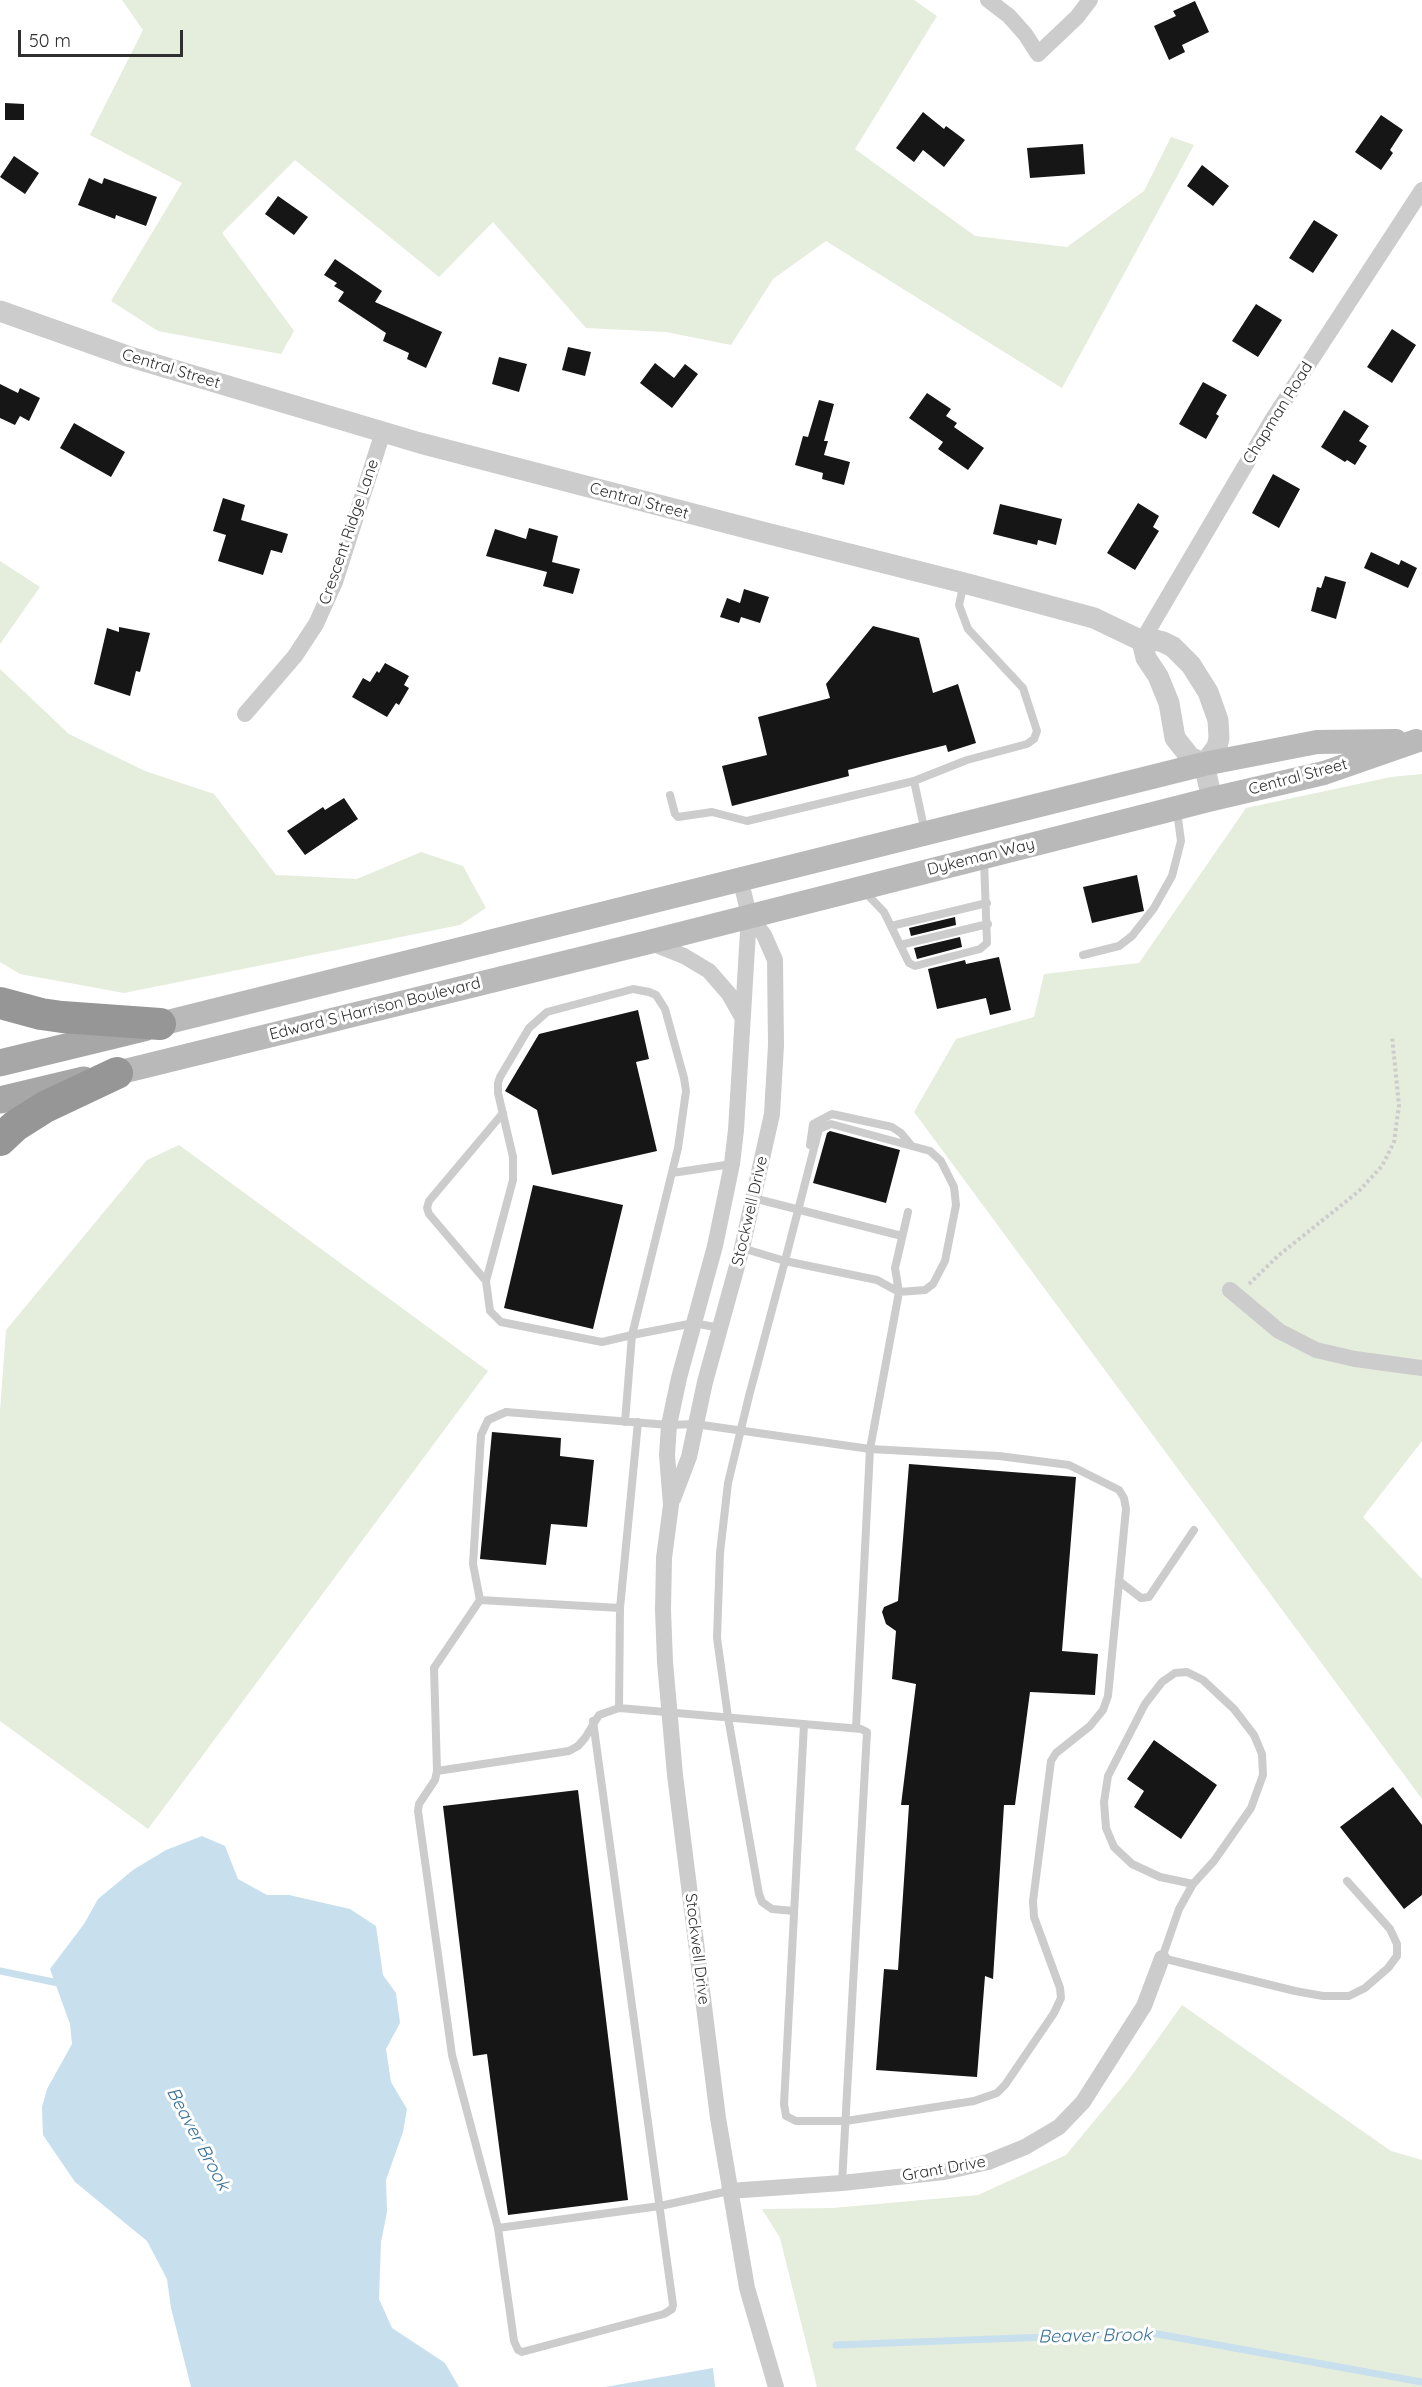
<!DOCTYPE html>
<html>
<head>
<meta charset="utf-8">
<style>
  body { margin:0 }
  #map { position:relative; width:1422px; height:2387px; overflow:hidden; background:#fff; font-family:Quicksand,sans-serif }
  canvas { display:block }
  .scale { position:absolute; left:18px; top:30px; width:165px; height:27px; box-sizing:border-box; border:3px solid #2f2f2f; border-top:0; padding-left:8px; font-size:18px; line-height:21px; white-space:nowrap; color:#2f2f2f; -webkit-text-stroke:4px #fff; paint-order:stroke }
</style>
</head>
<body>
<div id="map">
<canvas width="1422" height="2387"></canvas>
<div class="scale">50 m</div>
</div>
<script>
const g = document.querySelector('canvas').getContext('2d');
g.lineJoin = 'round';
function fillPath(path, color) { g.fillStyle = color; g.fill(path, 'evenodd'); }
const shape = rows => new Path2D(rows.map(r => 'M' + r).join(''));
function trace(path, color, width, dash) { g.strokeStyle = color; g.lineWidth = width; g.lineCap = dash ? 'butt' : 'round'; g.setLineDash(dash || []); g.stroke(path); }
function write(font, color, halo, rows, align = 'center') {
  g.font = font + ' Quicksand,sans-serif'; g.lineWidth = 6; g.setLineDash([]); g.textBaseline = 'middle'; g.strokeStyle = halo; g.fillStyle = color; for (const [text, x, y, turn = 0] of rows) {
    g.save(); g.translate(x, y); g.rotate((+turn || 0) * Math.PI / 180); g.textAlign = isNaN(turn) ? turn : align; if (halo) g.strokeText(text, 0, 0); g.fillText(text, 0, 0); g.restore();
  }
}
fillPath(shape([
  [122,0,914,0,937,16,855,149,975,236,1067,247,1144,191,1171,137,1194,145,1062,388,826,241,773,279,731,345,666,332,586,328,493,222,439,277,295,160,222,233,294,331,281,354,158,331,111,301,182,183,90,135,143,30],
  [0,561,40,587,0,644],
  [0,669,69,734,145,771,214,794,276,875,357,879,421,852,463,866,486,908,460,925,124,993,20,974,0,962],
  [1422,774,1422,1441,1363,1517,1422,1579,1422,1799,914,1112,956,1039,1034,1017,1044,974,1139,963,1246,808,1391,777],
  [179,1145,488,1371,148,1829,0,1721,0,1411,6,1330,147,1160],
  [1182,2005,1391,2151,1422,2160,1422,2387,817,2387,780,2238,762,2209,833,2208,978,2195,1066,2155,1129,2079]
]), '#e5eddc');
fillPath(shape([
  [202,1836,225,1846,238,1879,267,1895,289,1895,350,1909,376,1926,383,1975,396,1993,400,2023,386,2049,391,2082,407,2109,403,2132,386,2180,387,2212,381,2242,379,2299,392,2328,445,2363,459,2387,191,2387,171,2308,167,2279,147,2241,75,2182,43,2135,42,2107,47,2089,72,2044,70,2024,50,1969,84,1924,98,1899,133,1870,166,1850],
  [713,2368,715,2387,605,2387]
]), '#c8dfee');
trace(shape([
  [0,1971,63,1984],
  [836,2345,1152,2333,1422,2382]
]), '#c8dfee', 7);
fillPath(shape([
  [1195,1,1209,32,1182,45,1185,52,1169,60,1154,26,1176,16,1173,11],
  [5,103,24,104,24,120,5,120],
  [923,112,944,129,946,126,965,140,944,167,923,150,914,162,896,148],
  [1381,115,1403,130,1390,150,1393,153,1381,170,1355,152],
  [1083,144,1085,174,1030,178,1027,148],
  [14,156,39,173,25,194,0,177],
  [1202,165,1229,186,1213,206,1187,186],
  [89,178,102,184,104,178,157,197,146,226,116,215,115,219,78,205],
  [278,196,308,217,294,235,265,214],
  [1314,220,1338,235,1313,273,1289,258],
  [335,259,382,291,375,302,442,332,426,368,407,359,409,353,383,341,386,333,338,301,344,292,334,286,337,283,324,275],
  [1256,304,1282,320,1258,357,1232,341],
  [1392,329,1416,345,1392,383,1367,367],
  [568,347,591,352,585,376,562,370],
  [499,357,527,364,519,392,492,384],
  [655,363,674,378,685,364,698,374,672,408,640,383],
  [1203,382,1227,395,1216,414,1219,416,1206,439,1179,424],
  [0,384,18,393,20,388,40,398,29,421,20,416,15,425,0,418],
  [927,393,951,409,946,416,957,423,954,427,984,448,968,470,938,449,943,442,909,418],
  [819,400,834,404,824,441,828,441,824,455,850,462,844,485,822,479,823,473,795,465,803,436,808,437],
  [1344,410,1369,426,1359,441,1367,446,1355,465,1347,460,1345,462,1321,447],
  [74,423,125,452,111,477,60,448],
  [1273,474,1300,489,1279,528,1252,513],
  [223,498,245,505,241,520,288,534,282,553,271,550,263,575,218,561,226,535,213,531],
  [1138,503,1159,516,1153,527,1159,531,1135,570,1107,553],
  [1000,504,1062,519,1056,545,1038,540,1037,545,993,534],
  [529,528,558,536,552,562,580,569,573,594,543,586,547,572,486,556,495,529,526,539],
  [1371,552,1399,565,1401,560,1417,568,1408,588,1364,568],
  [1325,576,1346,582,1336,619,1311,611,1317,587,1321,588],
  [744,589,769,597,760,623,741,617,739,623,720,617,727,598,740,603],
  [873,626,919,638,933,693,958,684,976,743,948,752,946,745,848,770,849,776,732,806,722,766,767,755,758,717,830,698,826,684],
  [119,627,150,633,140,672,136,671,130,696,94,684,107,628,119,632],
  [385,663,409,676,404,685,409,688,399,705,396,703,387,717,352,697,363,678,370,682,377,671,379,673],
  [344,798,358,819,305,855,287,831,323,807,325,810],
  [1137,875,1144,911,1092,923,1083,887],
  [955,917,956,925,911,936,909,928],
  [960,937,962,947,917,959,914,948],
  [999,957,1011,1010,990,1015,986,998,937,1009,928,969,965,960,966,964],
  [638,1010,649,1059,636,1062,657,1151,552,1175,537,1110,505,1091,539,1034],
  [830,1131,900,1150,886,1203,813,1183,827,1133],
  [533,1185,623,1205,593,1329,504,1308],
  [492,1432,561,1438,560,1456,594,1460,587,1527,551,1524,546,1565,480,1559],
  [909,1464,1076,1477,1062,1651,1098,1654,1095,1695,1030,1692,1015,1805,1004,1805,993,1979,985,1976,977,2077,876,2070,884,1969,898,1970,909,1805,901,1805,916,1684,892,1679,896,1631,886,1624,882,1612,884,1607,898,1601],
  [1154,1740,1217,1785,1181,1839,1134,1807,1144,1791,1127,1779],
  [1393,1787,1422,1825,1422,1895,1404,1909,1340,1827],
  [578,1790,628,2200,508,2215,487,2054,473,2056,443,1806]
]), '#161616');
trace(shape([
  [1249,1284,1279,1255,1359,1191,1382,1166,1394,1142,1399,1105,1392,1036]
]), '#ccc', 4, [3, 3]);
trace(shape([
  [670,795,675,814,678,817,712,812,747,821,914,781],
  [925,832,914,781,967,760,1027,744,1034,739,1037,731,1023,688,968,629,959,605,964,583],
  [863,890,884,912,909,963,915,966,980,949,987,943,984,860],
  [891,926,987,903],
  [900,945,988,924],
  [1083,955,1119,946,1132,936,1154,908,1172,876,1181,841,1177,811],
  [810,1145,813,1124,832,1114,892,1127,901,1133,911,1145],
  [672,1173,732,1164],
  [753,1198,902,1236],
  [742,1248,785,1261,877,1280,899,1292,925,1290,933,1284,945,1261,956,1205,954,1187,941,1161,930,1151,831,1124,819,1129,785,1261,749,1396,728,1483,720,1553,717,1638,728,1717,759,1894,762,1902,772,1909,794,1911],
  [486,1281,429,1214,427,1208,429,1201,503,1113],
  [625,1422,632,1335,678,1148,686,1091,684,1078,665,1009,656,995,649,992,633,989,547,1012,529,1028,500,1077,498,1083,498,1093,513,1157,513,1180,486,1281,490,1311,501,1322,602,1342,632,1335,694,1323,720,1328],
  [1119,1581,1141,1598,1149,1597,1194,1530],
  [480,1600,473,1564,481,1435,488,1420,506,1412,669,1425,695,1424,870,1449,999,1456,1069,1465,1119,1490,1124,1498,1126,1509,1108,1696,1103,1710,1090,1726,1056,1753,1051,1761,1033,1901,1034,1917,1060,1988,1061,1998,1054,2013,1005,2085,997,2093,974,2101,846,2121,796,2121,786,2116,784,2104,804,1724],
  [619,1708,620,1608,638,1422],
  [593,1721,673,2305,672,2309,664,2314,522,2352,518,2350,514,2341,498,2228,452,2055,418,1811,419,1804,435,1780,437,1771,434,1668,480,1600,620,1608],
  [856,1728,870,1449,899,1292,895,1268,908,1212],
  [437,1771,569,1751,578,1746,585,1738,599,1715,619,1708,861,1729,867,1732,842,2183],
  [1193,1884,1160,1877,1132,1864,1114,1847,1106,1828,1104,1802,1108,1776,1145,1704,1162,1682,1175,1673,1187,1672,1203,1680,1234,1709,1254,1735,1262,1754,1263,1775,1251,1808,1214,1861,1193,1884,1179,1909,1162,1958,1295,1991,1323,1996,1349,1996,1365,1988,1388,1968,1397,1956,1397,1944,1390,1929,1347,1881],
  [498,2228,660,2206,729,2191]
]), '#ccc', 8);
trace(shape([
  [988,0,1009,16,1025,34,1038,54,1077,17,1090,0],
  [1142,641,1272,420,1422,190],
  [245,714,295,656,316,624,335,582,383,432],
  [740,878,749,915,736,1130,732,1164,715,1246,679,1378,669,1425,667,1455,671,1505,664,1558,663,1610,665,1662,675,1775,718,2118,747,2288,776,2387],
  [649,942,684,956,709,971,729,994,742,1017],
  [1230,1290,1279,1331,1316,1350,1355,1359,1422,1368],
  [673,1499,689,1457,705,1382,742,1248,772,1114,776,1045,775,960,764,935,749,915],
  [729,2191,842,2183,944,2172,988,2162,1025,2147,1059,2127,1083,2102,1144,2006,1162,1958]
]), '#ccc', 16);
trace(shape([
  [0,311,127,356,420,443,766,533,964,583,1094,618,1142,641,1146,658,1158,676,1169,703,1175,738,1190,757,1204,764],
  [1142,641,1151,639,1163,642,1173,647,1191,665,1208,692,1218,720,1219,738,1217,747,1204,764],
  [1204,764,1212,799]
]), '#ccc', 21);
trace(shape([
  [160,1024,1204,764,1317,742,1396,741],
  [117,1073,649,942,1212,799,1324,773,1416,741]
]), '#b9b9b9', 24);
trace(shape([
  [0,1063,144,1028],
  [0,1100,84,1080]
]), '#a7a7a7', 27);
trace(shape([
  [0,1003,41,1014,62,1017,160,1024],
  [0,1140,15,1126,45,1107,117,1073]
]), '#969696', 32);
write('16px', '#2f2f2f', '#fff', [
  ["Central Street",171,369,17],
  ["Chapman Road",1278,413,-58],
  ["Central Street",639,501,15],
  ["Crescent Ridge Lane",349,532,-71],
  ["Central Street",1298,777,-15],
  ["Dykeman Way",981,857,-14],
  ["Edward S Harrison Boulevard",375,1009,-14],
  ["Stockwell Drive",750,1211,-77],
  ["Stockwell Drive",697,1949,83],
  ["Grant Drive",944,2169,-10]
]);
write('italic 18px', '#397196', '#fff', [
  ["Beaver Brook",198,2139,62],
  ["Beaver Brook",1095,2336,-1]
]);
</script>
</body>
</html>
